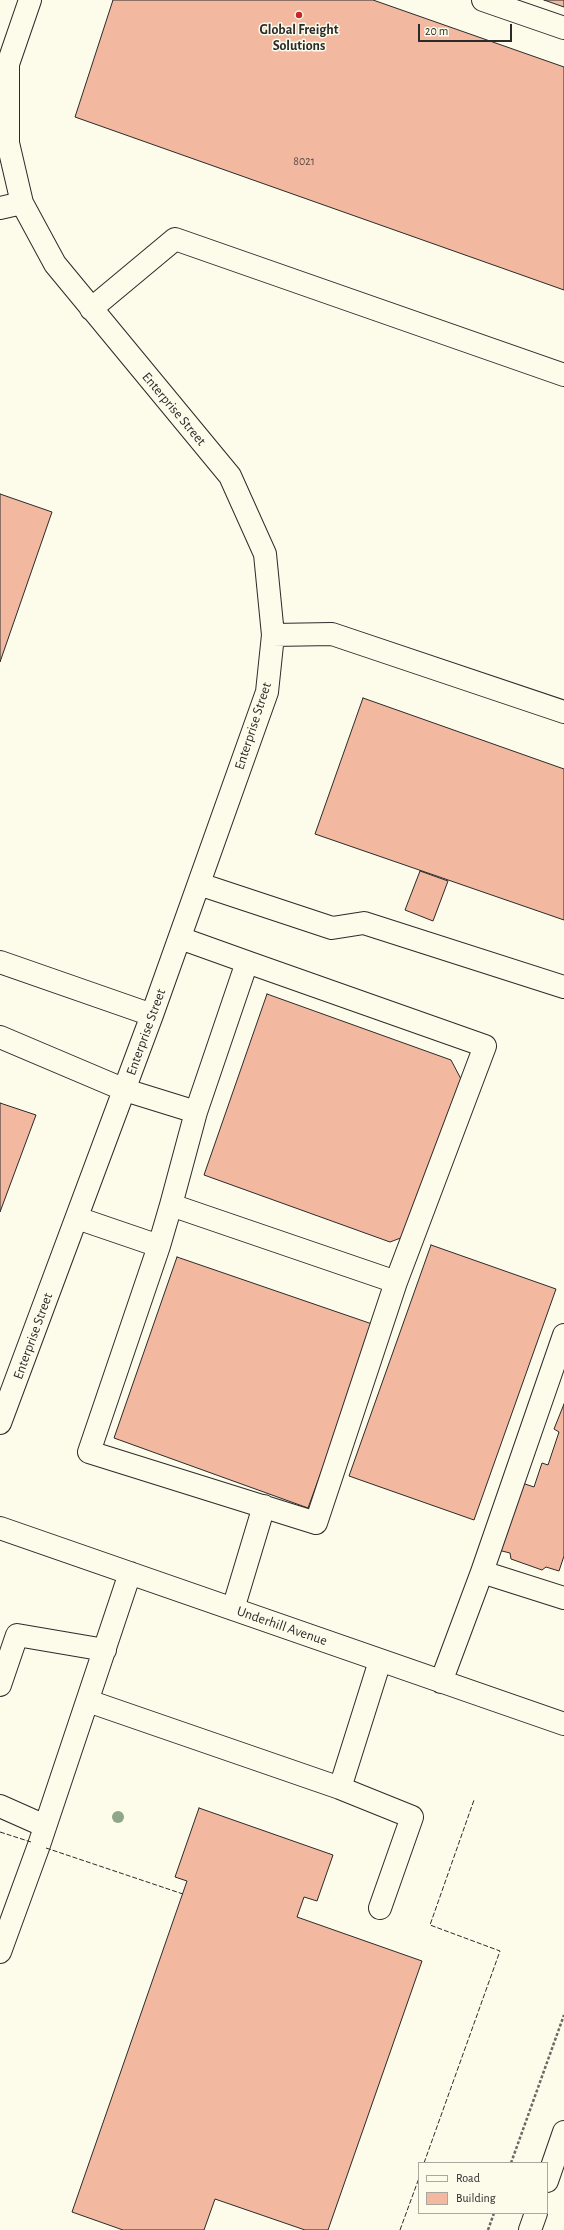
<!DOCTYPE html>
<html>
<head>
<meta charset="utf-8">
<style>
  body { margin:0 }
  #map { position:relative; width:564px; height:2230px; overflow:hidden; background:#fdfbea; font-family:"Alegreya Sans",sans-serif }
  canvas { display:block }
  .legend { position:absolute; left:418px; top:2162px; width:130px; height:52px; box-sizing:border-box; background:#fdfbea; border:1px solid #a9a89e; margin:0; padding:5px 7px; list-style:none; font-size:12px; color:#2b2b2b }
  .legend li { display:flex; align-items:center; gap:8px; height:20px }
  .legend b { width:20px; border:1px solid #a9a89e }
  .scale { position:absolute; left:418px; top:24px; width:94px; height:18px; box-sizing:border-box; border:2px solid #2b2b2b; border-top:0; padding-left:5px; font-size:12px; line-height:14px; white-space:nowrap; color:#2b2b2b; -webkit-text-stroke:3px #fdfbea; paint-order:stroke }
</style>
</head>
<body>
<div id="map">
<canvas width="564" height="2230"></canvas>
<ul class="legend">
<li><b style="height:5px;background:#fdfbea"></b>Road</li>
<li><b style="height:11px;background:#f2b8a0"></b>Building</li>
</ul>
<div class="scale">20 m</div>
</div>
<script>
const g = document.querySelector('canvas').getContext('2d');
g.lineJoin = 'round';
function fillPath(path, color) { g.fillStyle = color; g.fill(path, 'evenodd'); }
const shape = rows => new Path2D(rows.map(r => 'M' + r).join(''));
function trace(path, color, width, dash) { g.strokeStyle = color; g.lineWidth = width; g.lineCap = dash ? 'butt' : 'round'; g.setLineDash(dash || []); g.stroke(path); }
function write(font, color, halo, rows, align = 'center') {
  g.font = font + ' "Alegreya Sans",sans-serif'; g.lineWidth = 3; g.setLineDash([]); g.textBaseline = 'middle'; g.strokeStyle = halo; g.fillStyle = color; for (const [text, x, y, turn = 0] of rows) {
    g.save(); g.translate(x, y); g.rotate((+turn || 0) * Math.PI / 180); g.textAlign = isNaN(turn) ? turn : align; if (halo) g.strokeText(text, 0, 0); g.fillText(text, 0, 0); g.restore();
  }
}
const building = shape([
  [113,0,373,0,564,67,564,290,75,117,113,0],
  [544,0,564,0,564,7,544,0],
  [0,494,52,512,0,662,0,494],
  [363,698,564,769,564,920,315,834,363,698],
  [420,871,448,881,433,921,405,910,420,871],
  [267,994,451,1060,461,1079,406,1236,390,1242,204,1175,267,994],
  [0,1103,36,1115,0,1212,0,1103],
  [431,1245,556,1289,474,1520,349,1476,431,1245],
  [177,1257,375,1325,308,1508,114,1438,177,1257],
  [564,1404,564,1556,559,1571,546,1567,542,1570,511,1559,510,1553,498,1550,522,1483,534,1487,542,1463,548,1465,559,1432,554,1429,564,1404],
  [199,1808,333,1855,317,1901,304,1897,297,1917,422,1961,328,2230,305,2230,215,2199,204,2230,123,2230,72,2212,187,1881,175,1877,199,1808]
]);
fillPath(building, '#f2b8a0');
trace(building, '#2b2b2b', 1);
const minor = shape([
  [483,0,564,28],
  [0,208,22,203],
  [91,309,175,239,564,375],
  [273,635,332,634,564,712],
  [199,884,332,928,364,923,564,987],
  [180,938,247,962,196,1112],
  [0,962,152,1015],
  [247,962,485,1046,396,1282],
  [0,1037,125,1090,196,1112,171,1205],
  [77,1218,159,1246,89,1452,316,1523,396,1282,171,1205,159,1246],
  [0,1423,152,1015,267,692,273,635,265,554,230,476,55,264,22,203,8,143,8,64,30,0],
  [0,1528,564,1724],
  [482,1572,564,1598],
  [233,1609,264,1506],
  [441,1682,482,1572,564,1335],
  [0,1685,17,1635,105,1650],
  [88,1701,340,1788,380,1661],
  [340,1788,412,1817,380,1908],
  [0,1806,45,1826],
  [0,1952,39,1845,130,1573],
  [547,2181,564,2132],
  [530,2230,536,2213]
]);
trace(minor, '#2b2b2b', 24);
trace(shape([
  [511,2163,564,2015],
  [488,2230,494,2213]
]), '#6a6964', 2.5, [3, 2]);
trace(minor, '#fdfbea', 22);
trace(shape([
  [0,1832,31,1842],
  [46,1848,183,1894],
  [424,2163,500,1951,430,1925,474,1800],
  [400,2230,419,2178]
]), '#2b2b2b', 1, [5, 2]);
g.fillStyle = '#8ea78a';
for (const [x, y] of [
  [118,1817]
]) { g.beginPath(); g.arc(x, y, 6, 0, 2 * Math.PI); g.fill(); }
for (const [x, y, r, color] of [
  [299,15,4,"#c62828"]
]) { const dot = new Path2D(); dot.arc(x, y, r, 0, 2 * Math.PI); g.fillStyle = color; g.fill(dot); trace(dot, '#fdfbea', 1.5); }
write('12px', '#5d4e48', null, [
  ["8021",304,161]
]);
write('bold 14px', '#2b2b2b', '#fdfbea', [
  ["Global Freight",299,30],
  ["Solutions",299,46]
]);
write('14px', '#2b2b2b', '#fdfbea', [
  ["Enterprise Street",174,409,50],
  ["Enterprise Street",253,726,-72],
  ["Enterprise Street",146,1032,-70],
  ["Enterprise Street",33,1336,-70],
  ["Underhill Avenue",282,1626,19]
]);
</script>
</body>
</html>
